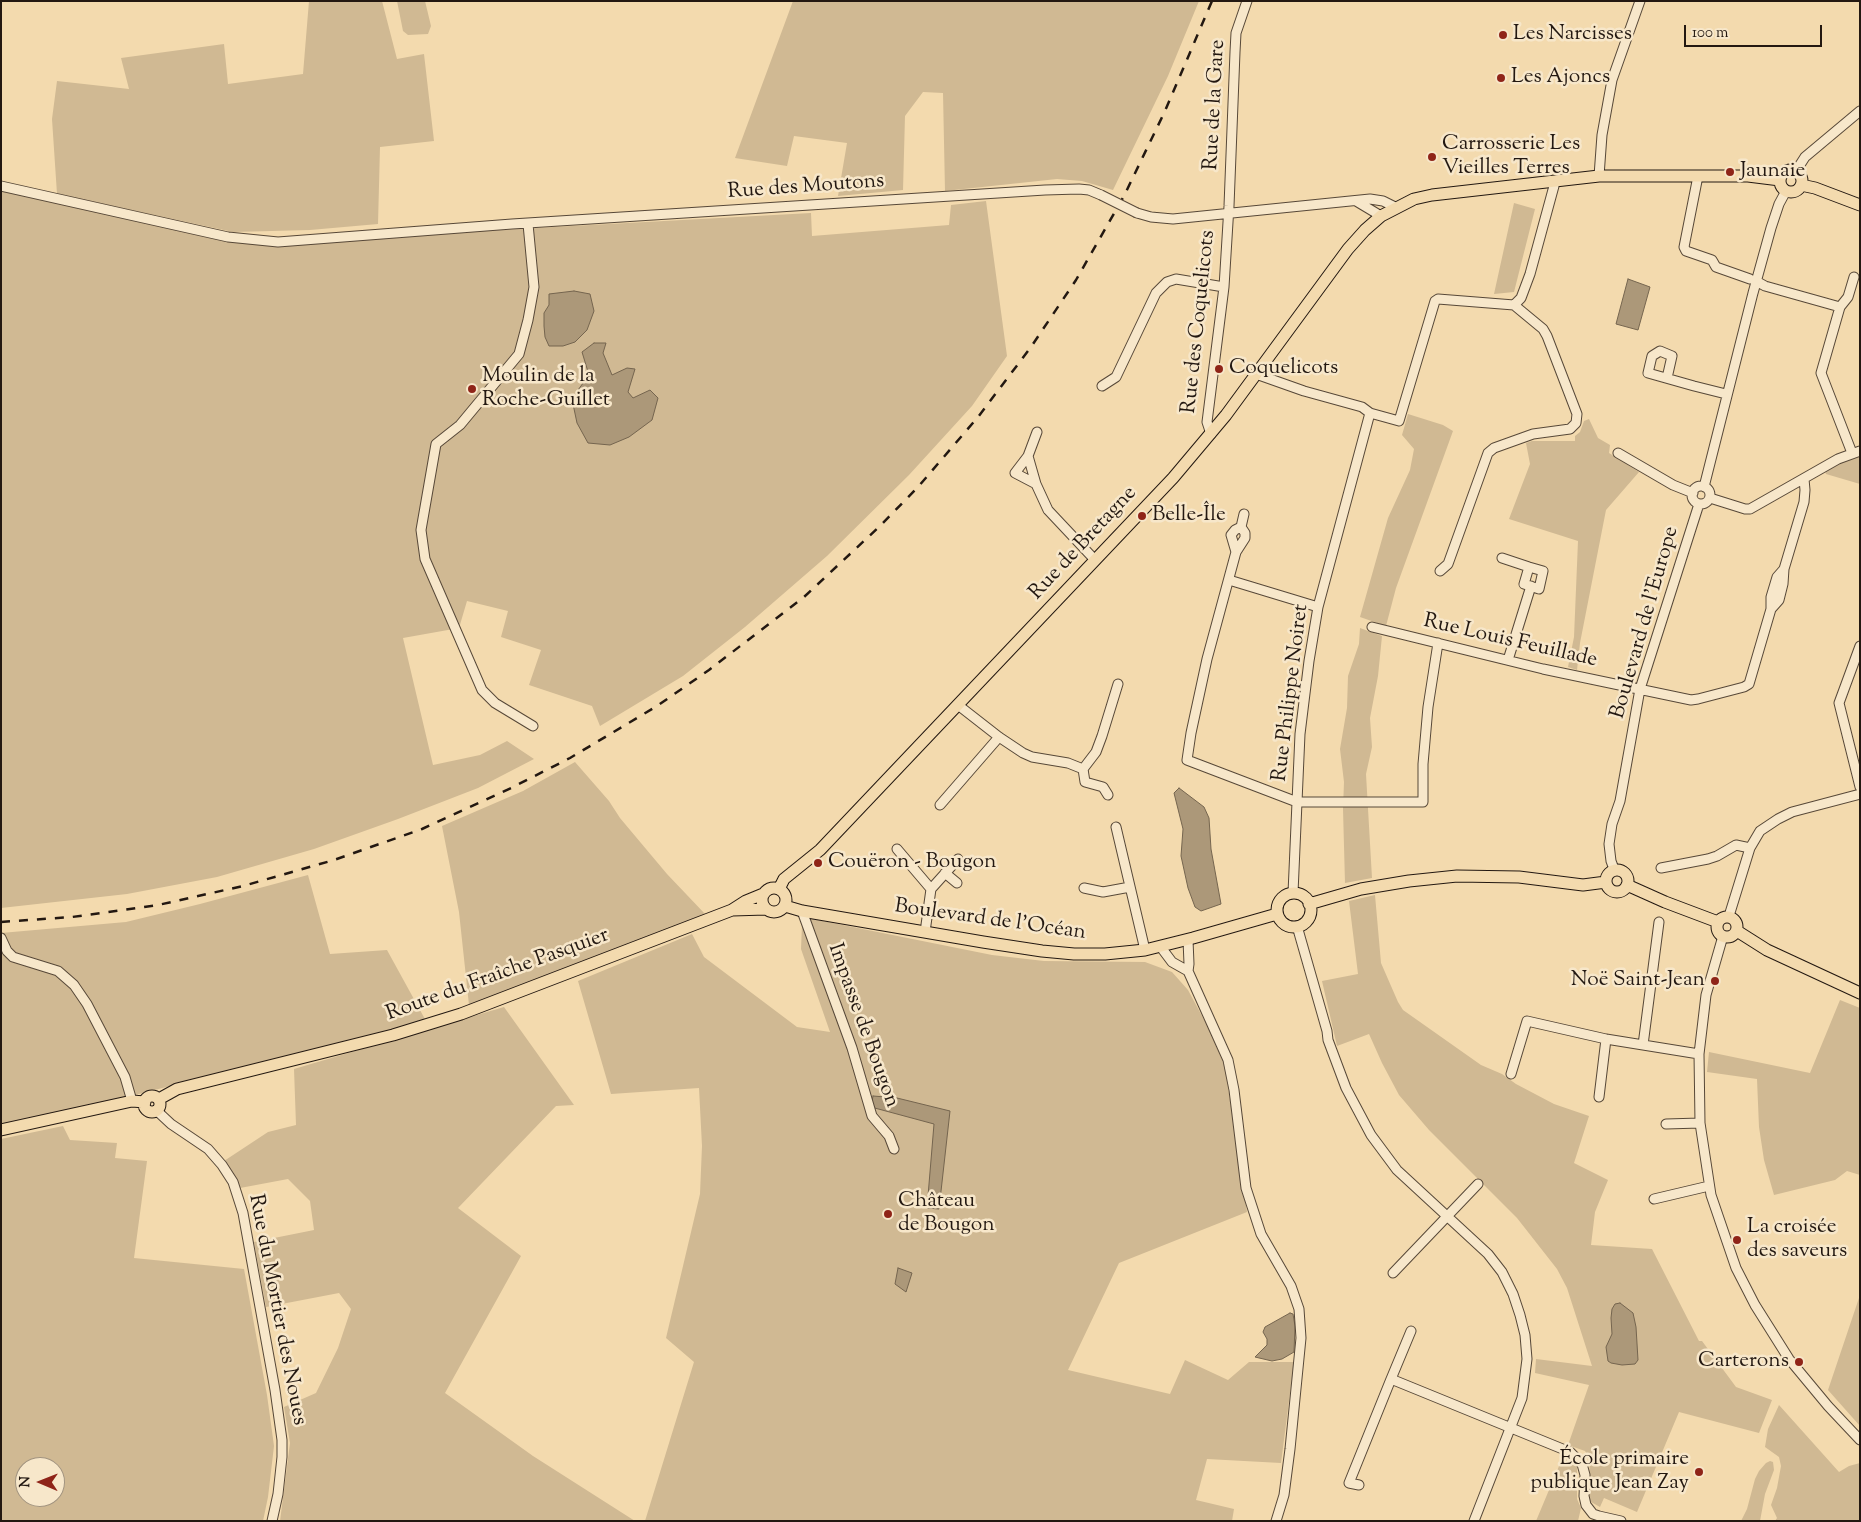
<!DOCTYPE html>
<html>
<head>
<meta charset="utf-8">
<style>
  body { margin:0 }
  #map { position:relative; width:1861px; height:1522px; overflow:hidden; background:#f3daae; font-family:"Sorts Mill Goudy",serif }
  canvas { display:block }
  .frame { position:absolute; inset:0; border:2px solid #231811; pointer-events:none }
  .north { position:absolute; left:15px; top:1457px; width:50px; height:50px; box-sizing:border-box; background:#f7e7ca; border:1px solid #a29480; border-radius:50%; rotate:271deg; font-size:14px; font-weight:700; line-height:20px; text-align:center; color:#231811 }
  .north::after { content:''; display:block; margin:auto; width:18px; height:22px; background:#8f2418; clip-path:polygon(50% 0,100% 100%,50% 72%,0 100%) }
  .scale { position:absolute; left:1684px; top:25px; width:138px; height:22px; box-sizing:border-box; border:2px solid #231811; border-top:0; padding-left:6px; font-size:15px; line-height:18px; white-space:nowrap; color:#231811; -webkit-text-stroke:4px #f7e7ca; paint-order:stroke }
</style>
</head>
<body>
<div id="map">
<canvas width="1861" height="1522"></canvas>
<div class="frame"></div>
<div class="north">N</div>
<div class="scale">100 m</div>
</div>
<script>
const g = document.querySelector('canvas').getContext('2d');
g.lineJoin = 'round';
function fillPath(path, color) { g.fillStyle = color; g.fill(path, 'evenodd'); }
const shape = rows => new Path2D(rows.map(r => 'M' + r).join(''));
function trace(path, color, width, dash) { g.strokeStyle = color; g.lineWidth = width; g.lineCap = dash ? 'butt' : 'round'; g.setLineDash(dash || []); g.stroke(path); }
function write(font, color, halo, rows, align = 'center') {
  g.font = font + ' "Sorts Mill Goudy",serif'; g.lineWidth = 5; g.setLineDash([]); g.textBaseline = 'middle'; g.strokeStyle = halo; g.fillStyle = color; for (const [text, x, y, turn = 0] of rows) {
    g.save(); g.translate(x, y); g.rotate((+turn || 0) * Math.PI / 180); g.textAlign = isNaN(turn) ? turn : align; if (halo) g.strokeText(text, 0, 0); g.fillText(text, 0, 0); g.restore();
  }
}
fillPath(shape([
  [309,1,382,1,397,59,424,54,434,141,380,147,378,224,310,230,233,232,57,194,52,119,57,81,129,89,121,58,224,44,228,84,303,74],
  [397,1,425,1,431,26,428,34,408,35,403,31],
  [793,1,1199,1,1168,76,1113,190,1082,181,1057,179,945,191,943,93,923,92,905,116,903,190,838,196,847,143,794,136,787,166,735,158],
  [1,186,228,237,278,242,811,213,812,236,949,225,951,205,986,201,1007,356,972,406,909,475,827,556,745,627,683,676,600,726,592,706,529,685,541,650,501,637,508,611,467,601,459,628,403,638,433,765,480,755,507,741,534,759,478,788,398,819,314,849,217,877,127,894,1,908],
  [1514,203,1535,209,1514,292,1494,294],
  [1408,414,1443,425,1453,431,1396,588,1386,626,1360,617,1388,518,1410,470,1414,449,1402,435],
  [1589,419,1598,438,1610,445,1609,453,1639,472,1606,510,1580,643,1577,670,1568,667,1574,637,1578,541,1509,519,1530,464,1526,443,1532,441,1575,441,1575,436,1580,432,1584,421],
  [1860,455,1860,484,1826,474,1825,471,1851,457],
  [1360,628,1382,636,1378,676,1370,718,1372,747,1366,774,1372,878,1345,883,1343,809,1344,782,1340,749,1347,708,1348,676,1359,644],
  [575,762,609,801,620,818,667,874,706,915,469,1005,459,912,442,826,523,791],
  [308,875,330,954,387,950,426,1021,1,1129,1,933,126,922,200,904],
  [1375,895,1381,963,1398,1002,1403,1010,1481,1065,1502,1074,1516,1084,1554,1104,1589,1116,1574,1163,1608,1180,1595,1212,1591,1245,1652,1249,1699,1341,1702,1341,1736,1387,1772,1400,1759,1433,1679,1412,1637,1512,1604,1498,1600,1507,1591,1502,1588,1496,1590,1459,1585,1451,1568,1445,1589,1385,1535,1373,1536,1359,1592,1366,1567,1288,1557,1269,1517,1218,1429,1130,1399,1095,1382,1063,1369,1034,1337,1046,1322,981,1358,974,1349,901],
  [808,918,992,955,1044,961,1145,962,1172,972,1188,990,1208,1027,1225,1067,1247,1212,1119,1263,1068,1370,1170,1394,1185,1360,1228,1380,1249,1362,1294,1362,1281,1463,1207,1459,1196,1500,1234,1509,1232,1521,645,1521,694,1362,666,1338,700,1194,702,1146,699,1088,611,1094,578,981,692,934,704,957,797,1027,830,1032,801,949,802,925],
  [1840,1000,1860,1008,1860,1175,1847,1171,1835,1180,1774,1195,1764,1160,1759,1127,1757,1079,1707,1072,1709,1052,1810,1073],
  [504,1007,574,1105,556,1106,458,1208,521,1256,445,1393,533,1456,635,1521,280,1521,290,1443,284,1407,316,1393,338,1348,351,1309,339,1293,266,1307,254,1242,314,1230,310,1201,288,1179,240,1188,224,1161,268,1132,296,1125,294,1069],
  [63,1126,70,1140,117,1143,115,1158,147,1161,134,1258,244,1269,267,1395,274,1446,268,1497,263,1521,1,1521,1,1139],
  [25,1467,55,1467,55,1497,25,1497],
  [1860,1295,1860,1426,1828,1390],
  [1779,1405,1839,1472,1849,1466,1860,1463,1860,1521,1775,1521,1777,1518,1771,1505,1777,1488,1781,1466,1779,1457,1765,1447,1768,1429],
  [1562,1459,1567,1459,1577,1467,1577,1499,1581,1508,1578,1521,1536,1521],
  [1770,1461,1773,1462,1774,1470,1765,1494,1760,1521,1741,1521,1747,1509,1755,1479,1759,1471,1766,1463]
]), '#d0b993');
const water = shape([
  [1628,279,1650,287,1638,330,1616,324,1628,279],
  [574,291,590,294,594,311,587,330,575,342,563,346,549,346,545,337,544,326,544,313,549,305,549,294,574,291],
  [594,343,606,343,603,353,612,375,627,368,635,369,628,392,633,398,650,390,658,398,652,420,629,437,610,445,588,443,577,423,573,404,578,390,589,375,582,352,594,343],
  [1179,788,1204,807,1209,818,1211,849,1221,904,1201,911,1195,907,1188,888,1181,856,1183,829,1174,793,1179,788],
  [873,1096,897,1098,950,1111,939,1209,927,1208,934,1124,871,1107,873,1096],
  [898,1268,912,1273,906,1292,895,1284,898,1268],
  [1620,1303,1633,1313,1636,1327,1638,1360,1635,1364,1622,1365,1611,1363,1608,1361,1606,1347,1612,1334,1611,1318,1612,1309,1615,1304,1620,1303],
  [1290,1313,1293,1314,1295,1326,1294,1352,1282,1359,1272,1361,1255,1357,1267,1345,1267,1339,1263,1332,1265,1327,1290,1313]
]);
fillPath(water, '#ac9879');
trace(water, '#75654f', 1);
const minor = shape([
  [1796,171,1805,157,1860,111],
  [1599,176,1602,135,1612,80,1640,1],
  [1698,176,1684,247,1686,251,1712,260,1716,267,1750,279],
  [1,186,228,237,278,242,512,224,1045,190,1079,189,1089,190,1101,195],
  [1356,201,1381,216],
  [1137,213,1151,217,1173,219,1370,199,1383,201,1395,207],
  [528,224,534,287,528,320,519,354,460,425,436,444,421,530,425,559,482,690,495,703,533,726],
  [1756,281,1765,286,1840,307,1821,373,1852,453],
  [1840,307,1848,297,1854,277],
  [1256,374,1304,391,1362,407,1370,413],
  [1667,378,1672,356,1660,351,1652,356,1648,373,1694,386,1726,394],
  [1102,386,1116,377,1156,293,1167,282,1176,279,1224,287],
  [1037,432,1028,456,1036,484,1048,510,1095,560],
  [1211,434,1207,422,1224,287,1229,206,1235,52,1236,33,1247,1],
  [1618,453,1673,485,1693,493],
  [1028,456,1015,473,1036,484],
  '1692 495a9 9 0 1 1 18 0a9 9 0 1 1-18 0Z',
  [1704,487,1753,293,1771,228,1779,204,1786,191],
  [1710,498,1745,509,1750,509,1838,459,1860,451],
  [1244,514,1241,527,1235,530,1231,535,1236,552,1207,659,1191,733,1187,760,1297,802,1423,802,1423,764,1428,707,1438,643],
  [1236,552,1245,538,1245,533,1241,527],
  [1502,558,1529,567,1543,571,1539,589,1524,584,1529,567],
  [1440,571,1448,564,1488,453,1494,448,1533,434,1570,429,1576,423,1577,414,1547,336,1543,329,1514,305,1521,298,1530,274,1554,186,1553,181],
  [1229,580,1318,607],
  [1771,609,1779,600,1783,584,1784,569,1804,502,1805,490,1804,479],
  [1372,627,1543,669,1691,700,1698,699,1744,687,1749,684,1771,609,1771,597,1777,577,1784,569],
  [1860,646,1839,703,1860,787],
  [1508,660,1531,586],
  [958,705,999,737,1023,753,1032,757,1068,763,1083,769,1085,782,1103,787,1108,795],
  [1083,769,1096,752,1102,736,1118,684],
  [940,805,999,737],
  [1116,827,1145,950],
  [897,849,931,889,958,859],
  [1661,868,1708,859,1717,856,1736,845,1750,848],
  [1614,869,1611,861,1609,844,1612,824,1620,801,1640,689,1699,504],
  [945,873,957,883],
  [1084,888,1103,892,1130,887],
  [1293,893,1300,734,1309,661,1318,607,1370,413,1399,421,1435,301,1438,299,1514,305],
  [802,911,852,1048,872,1116,889,1136,894,1149],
  [1729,916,1750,848,1760,831,1778,819,1792,812,1860,794],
  [1297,926,1327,1031,1328,1040,1346,1088,1371,1135,1397,1170,1488,1254,1502,1272,1513,1294,1520,1315,1525,1335,1527,1359,1522,1398,1474,1521],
  [925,932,931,889],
  [1723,936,1706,995,1699,1054,1700,1123,1711,1195,1736,1268,1755,1305,1789,1359,1828,1406,1860,1440],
  [1,938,7,951,13,957,58,971,74,985,87,1004,125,1077,132,1101],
  [1188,940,1189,964,1188,971,1228,1060,1234,1090,1246,1188,1261,1234,1291,1286,1299,1309,1301,1338,1290,1449,1284,1495,1276,1521],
  [1160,946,1172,962,1188,971],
  [1643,1045,1659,922],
  [1511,1074,1527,1021,1606,1039,1699,1054],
  [1599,1097,1606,1039],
  [156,1110,171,1124,208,1149,222,1165,233,1182,243,1213,275,1390,282,1440,282,1457,278,1494,272,1521],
  [1666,1124,1700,1123],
  [1654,1199,1709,1186],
  [1393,1273,1478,1184],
  [1411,1331,1391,1379,1570,1452,1582,1464,1585,1475,1584,1496,1586,1505,1593,1514,1599,1516,1621,1521],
  [1359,1485,1349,1483,1391,1379]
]);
const major = shape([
  '1780 181a11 11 0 1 1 22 0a11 11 0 1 1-22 0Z',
  [1801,185,1815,188,1860,205],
  '1606 881a11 11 0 1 1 22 0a11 11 0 1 1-22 0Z',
  [1627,885,1665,902,1718,922],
  '762 900a12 12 0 1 1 24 0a12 12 0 1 1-24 0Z',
  [779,889,784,879,820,850,1173,478,1226,415,1348,249,1365,230,1381,216,1414,199,1432,195,1599,176,1748,176,1780,180],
  '1277 910a17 17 0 1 1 34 0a17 17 0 1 1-34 0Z',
  [1309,904,1361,889,1409,881,1457,876,1519,877,1583,885,1606,882],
  [785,906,802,911,983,942,1042,951,1074,954,1105,954,1145,950,1193,938,1277,914],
  [732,910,766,909],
  '1717 927a10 10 0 1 1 20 0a10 10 0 1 1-20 0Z',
  [1737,931,1767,950,1860,993],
  '144 1104a8 8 0 1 1 16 0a8 8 0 1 1-16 0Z',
  [159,1099,177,1089,393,1035,461,1014,732,910,746,901,763,894],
  [1,1130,132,1101,145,1102]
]);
trace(minor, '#574838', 11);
trace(major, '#231811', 13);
trace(minor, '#f7e7ca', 9);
trace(major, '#f3daae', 11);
trace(shape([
  [1,922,72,917,158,905,243,886,334,860,422,829,511,788,570,758,657,706,709,670,804,597,880,526,918,487,978,417,1031,347,1076,280,1124,196,1165,111,1212,1]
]), '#231811', 2.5, [9, 9]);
const minorBridge = shape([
  [1101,195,1137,213]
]);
trace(minorBridge, '#574838', 11, []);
trace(minorBridge, '#f7e7ca', 9);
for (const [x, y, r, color] of [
  [1503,35,5,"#8f2418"],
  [1501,78,5,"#8f2418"],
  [1432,157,5,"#8f2418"],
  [1730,172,5,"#8f2418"],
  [1219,369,5,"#8f2418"],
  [472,389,5,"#8f2418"],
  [1142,516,5,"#8f2418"],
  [818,863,5,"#8f2418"],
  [1715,981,5,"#8f2418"],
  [888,1214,5,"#8f2418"],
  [1737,1240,5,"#8f2418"],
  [1799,1362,5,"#8f2418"],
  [1699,1472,5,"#8f2418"]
]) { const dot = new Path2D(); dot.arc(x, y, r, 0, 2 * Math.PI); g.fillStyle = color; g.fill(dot); trace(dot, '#f7e7ca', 2); }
write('21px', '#231811', '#f7e7ca', [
  ["Les Narcisses",1513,35],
  ["Les Ajoncs",1511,78],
  ["Carrosserie Les",1442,145],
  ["Vieilles Terres",1442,169],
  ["Jaunaie",1740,172],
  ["Coquelicots",1229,369],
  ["Moulin de la",482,377],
  ["Roche-Guillet",482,401],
  ["Belle-Île",1152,516],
  ["Couëron - Bougon",828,863],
  ["Noë Saint-Jean",1705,981,"right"],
  ["Château",898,1202],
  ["de Bougon",898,1226],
  ["La croisée",1747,1228],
  ["des saveurs",1747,1252],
  ["Carterons",1789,1362,"right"],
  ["École primaire",1689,1460,"right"],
  ["publique Jean Zay",1689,1484,"right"]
], 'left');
write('21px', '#231811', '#f7e7ca', [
  ["Rue de la Gare",1216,105,-87],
  ["Rue des Moutons",806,188,-4],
  ["Rue des Coquelicots",1200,322,-84],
  ["Rue de Bretagne",1084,544,-47],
  ["Boulevard de l'Europe",1646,623,-74],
  ["Rue Louis Feuillade",1510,642,13],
  ["Rue Philippe Noiret",1292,693,-83],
  ["Boulevard de l'Océan",990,921,8],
  ["Route du Fraîche Pasquier",498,976,-20],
  ["Impasse de Bougon",862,1026,70],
  ["Rue du Mortier des Noues",276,1310,79]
]);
</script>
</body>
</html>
